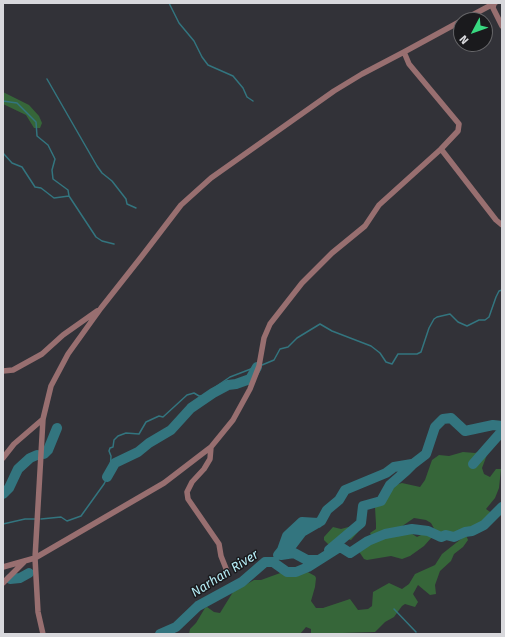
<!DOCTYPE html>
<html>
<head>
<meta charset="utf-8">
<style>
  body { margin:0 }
  #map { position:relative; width:505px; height:637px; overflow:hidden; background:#323238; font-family:"Fira Sans",sans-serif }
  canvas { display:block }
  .frame { position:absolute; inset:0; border:4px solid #d8d8dc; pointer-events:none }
  .north { position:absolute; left:453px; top:12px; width:40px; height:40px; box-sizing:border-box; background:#1a1a1d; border:1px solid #666669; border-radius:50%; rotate:229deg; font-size:11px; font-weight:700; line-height:16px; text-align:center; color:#d8d8dc }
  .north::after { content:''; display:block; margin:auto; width:14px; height:18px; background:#38d880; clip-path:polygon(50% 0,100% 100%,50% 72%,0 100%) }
</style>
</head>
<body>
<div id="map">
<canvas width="505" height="637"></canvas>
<div class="frame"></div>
<div class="north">N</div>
</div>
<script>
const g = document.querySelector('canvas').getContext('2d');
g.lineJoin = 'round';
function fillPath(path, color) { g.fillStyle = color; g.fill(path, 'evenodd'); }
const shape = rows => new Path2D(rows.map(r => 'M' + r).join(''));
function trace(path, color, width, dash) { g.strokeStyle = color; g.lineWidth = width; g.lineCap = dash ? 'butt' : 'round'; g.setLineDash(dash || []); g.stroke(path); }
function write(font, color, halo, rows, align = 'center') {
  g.font = font + ' "Fira Sans",sans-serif'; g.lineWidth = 3; g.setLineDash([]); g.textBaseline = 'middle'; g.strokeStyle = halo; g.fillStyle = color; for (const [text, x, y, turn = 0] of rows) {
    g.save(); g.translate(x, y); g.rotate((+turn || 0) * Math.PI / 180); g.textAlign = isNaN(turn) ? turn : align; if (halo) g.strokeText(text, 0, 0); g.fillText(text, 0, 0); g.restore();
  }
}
fillPath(shape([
  [3,92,29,105,39,116,42,123,40,128,34,128,26,115,3,104],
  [485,449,488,452,482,468,484,474,490,477,496,469,501,469,499,488,495,498,486,509,493,514,483,523,471,529,453,534,436,532,431,523,426,520,414,518,398,529,374,536,371,535,370,533,376,529,376,524,375,507,383,495,391,491,396,485,402,483,420,487,425,480,432,460,439,455,449,456,463,452,475,453],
  [352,526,358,532,351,540,344,538,329,545,324,540,324,537,333,527,341,529],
  [409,532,417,537,425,533,432,537,424,546,410,556,402,559,391,556,367,560,364,559,358,550,363,544,381,537],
  [466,535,468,540,463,547,454,554,451,561,440,571,435,585,436,594,430,595,418,585,413,594,418,602,415,607,405,604,402,606,394,617,385,622,375,632,311,634,311,629,306,627,300,634,189,634,190,629,196,623,205,608,207,607,214,612,220,613,233,592,254,580,261,580,283,572,291,574,304,570,315,576,316,578,315,587,311,601,316,608,323,608,350,599,358,610,368,609,372,606,373,592,389,583,402,589,409,584,415,574,435,565,442,554]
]), '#366639');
trace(shape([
  [169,3,179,23,194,41,202,57,208,65,233,76,243,88,247,97,253,101],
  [47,79,97,166,102,173,112,181,126,199,127,204,136,208],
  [3,101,17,103,36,122,37,136,48,145,55,159,52,170,53,179,68,190,69,196],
  [3,153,12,163,22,167,35,187,41,188,54,198,69,196,96,237,102,241,114,244],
  [262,365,274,360,280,349,288,347,297,338,320,324,332,331,371,346,380,353,386,362,392,364,398,354,417,354,421,352,429,328,434,319,437,317,450,314,458,322,467,326,479,320,485,320,489,317,496,297,499,291,502,290],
  [41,519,61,517,67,521,81,516,104,484,110,472,111,456,109,451,110,448,113,447,114,440,118,436,126,433,139,434,146,422,159,416,163,417,187,395,194,393,199,396,202,396,230,377,256,367],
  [3,524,25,519,35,519],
  [394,609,416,632]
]), '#33757f', 1.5);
trace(shape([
  [44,454,48,450,57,428],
  [473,464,502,431],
  [107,477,115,463,138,452,149,443,171,430,191,408,213,393,228,385,236,384,250,379,257,367],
  [3,494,9,488,18,469,30,458,37,455],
  [329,550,361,523,363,506,381,501,390,485,406,471,413,464,426,454,435,427,443,419,451,418,465,431,493,425,502,426],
  [282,554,289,549,302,532,321,521,327,510,339,500,345,490,386,473,394,467,412,464],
  [278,555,282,550,287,536,302,522,318,523],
  [281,555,294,553,307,560,318,560],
  [10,579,20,578,29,573],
  [160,634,176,627,198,606,242,582,265,562,273,562,287,572,296,572,308,567,338,548,342,548,350,553,368,541,385,534,412,529,428,531,441,537,446,535,454,537,465,532,472,531,484,525,502,507]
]), '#33757f', 10);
trace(shape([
  [494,3,493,8,502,26],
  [463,20,495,3],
  [441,149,496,220,502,225],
  [3,371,13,370,42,354,63,335,97,311],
  [211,447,210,459,204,469,192,482,187,492,188,499,219,544,221,556,227,571],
  [3,458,14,444,43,419],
  [3,567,35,558,43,419,51,386,68,354,101,308,142,256,181,205,211,178,334,91,362,74,404,52],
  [3,583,24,562],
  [43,634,38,612,35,558,164,483,211,447,233,420,250,389,259,366,264,338,270,324,302,283,332,253,365,226,379,205,441,149,458,131,459,124,409,64,404,52,461,21]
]), '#986f70', 5.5);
write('italic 13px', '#b6edf6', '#1a1a1d', [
  ["Narhan River",225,574,-32]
]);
</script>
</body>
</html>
